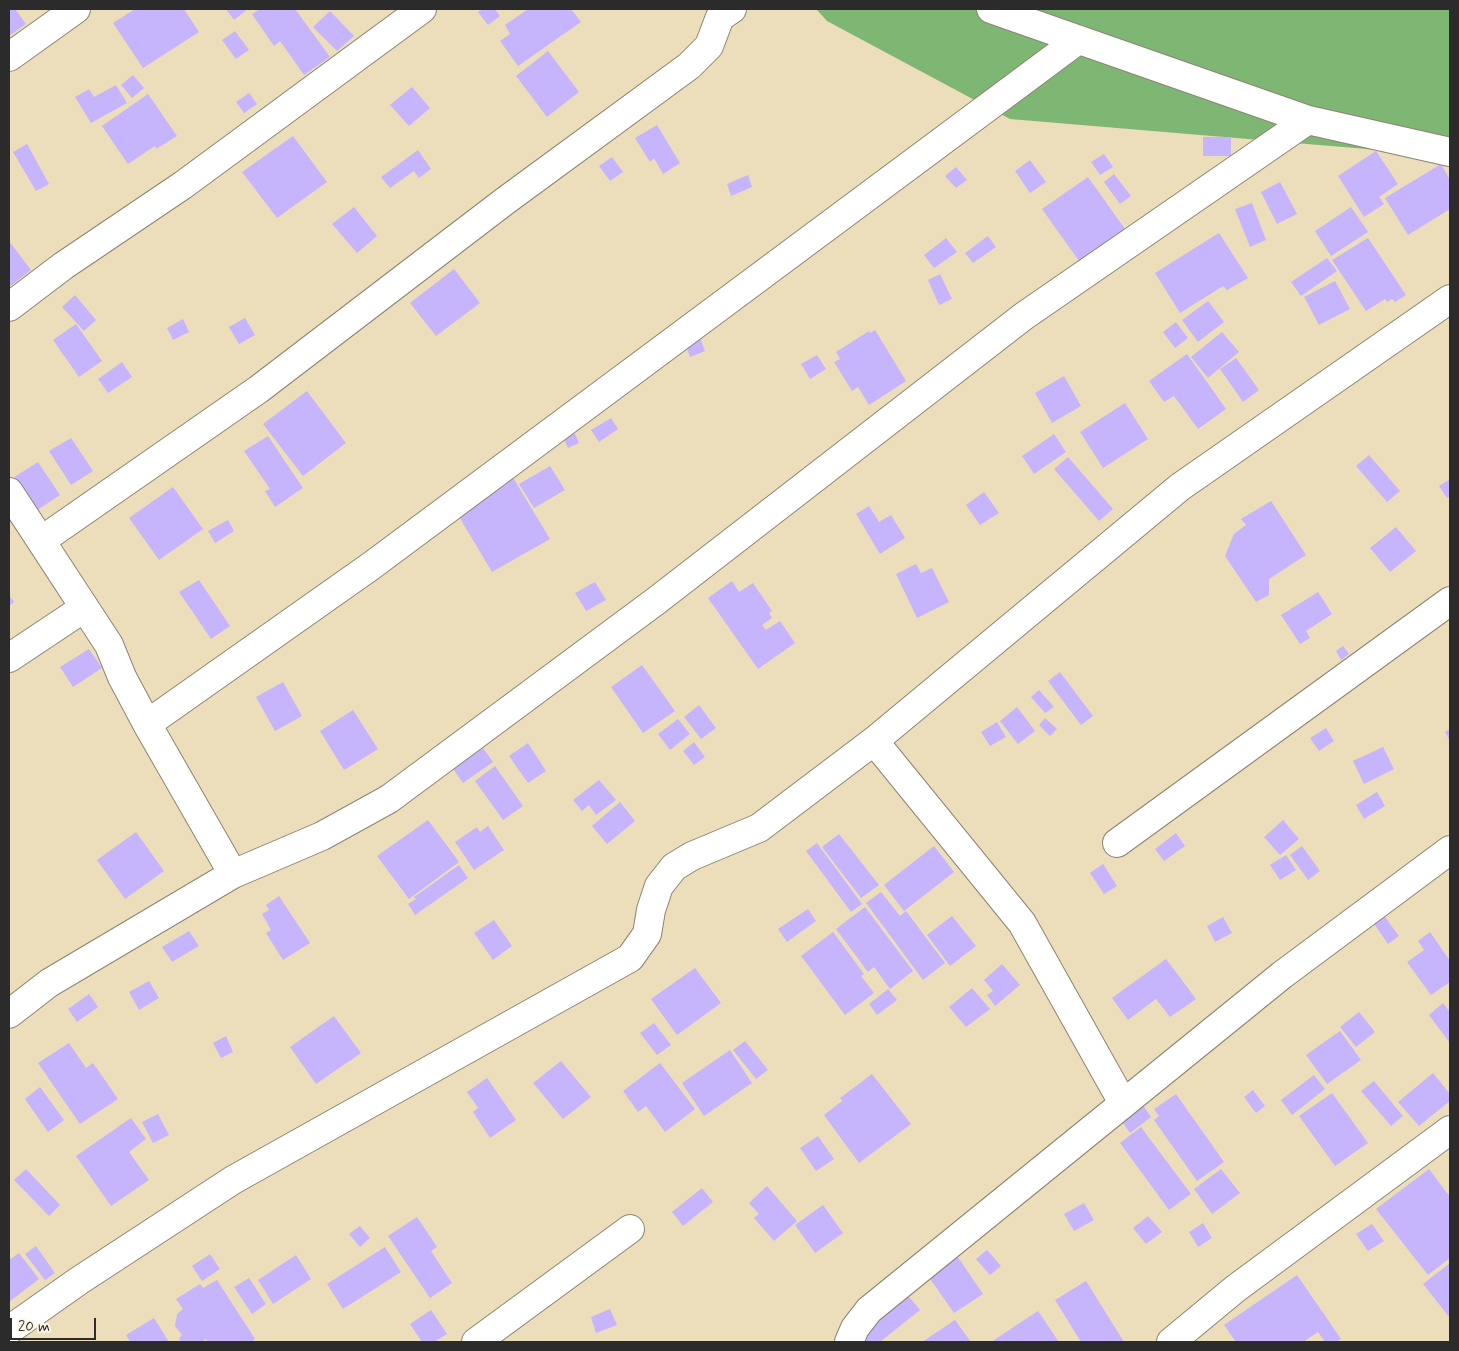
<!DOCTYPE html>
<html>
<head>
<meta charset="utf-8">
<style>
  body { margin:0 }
  #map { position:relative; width:1459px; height:1351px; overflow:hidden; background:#ecdebb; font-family:Mynerve,sans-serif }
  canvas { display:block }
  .frame { position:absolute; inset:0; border:10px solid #2b2b2b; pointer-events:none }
  .scale { position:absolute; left:10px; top:1318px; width:86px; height:22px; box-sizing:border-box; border:2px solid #2b2b2b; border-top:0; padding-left:6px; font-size:15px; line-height:18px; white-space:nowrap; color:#2b2b2b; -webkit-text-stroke:4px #fcf5e5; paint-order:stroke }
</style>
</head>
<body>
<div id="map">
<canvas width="1459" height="1351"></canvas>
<div class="frame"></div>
<div class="scale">20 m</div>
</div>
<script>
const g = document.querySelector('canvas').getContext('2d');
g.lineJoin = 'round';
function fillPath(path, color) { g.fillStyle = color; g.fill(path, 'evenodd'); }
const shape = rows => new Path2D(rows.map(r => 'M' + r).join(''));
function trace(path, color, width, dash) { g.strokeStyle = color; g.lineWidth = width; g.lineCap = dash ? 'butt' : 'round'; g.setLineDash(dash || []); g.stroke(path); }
fillPath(shape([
  [816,9,1450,9,1450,156,1010,119,827,21]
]), '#7eb674');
fillPath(shape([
  [9,9,15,9,26,24,9,36],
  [135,9,184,9,199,32,143,68,113,23],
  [226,9,248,9,234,20],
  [260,9,295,9,330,57,304,75,280,41,274,46,252,14],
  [482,9,495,9,500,16,488,25,478,12],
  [528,9,571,9,581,22,518,66,500,41,510,34,505,25],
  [330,11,354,36,337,51,313,27],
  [235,31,249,50,236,59,222,40],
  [548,51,579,92,547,117,516,76],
  [133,75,144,88,132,98,121,85],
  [116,85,127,103,91,123,75,97,89,89,94,97],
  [412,87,430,108,409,126,390,105],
  [249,93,257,104,244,113,236,102],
  [148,94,177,136,156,149,155,146,128,164,102,126],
  [657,125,680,163,663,174,654,158,650,162,635,138],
  [293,136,327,182,277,218,242,172],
  [1203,137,1231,137,1231,156,1203,156],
  [27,144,49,184,36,191,13,152],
  [418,150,431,169,419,178,414,171,390,188,381,177],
  [1376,151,1398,184,1379,197,1384,204,1364,217,1338,176],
  [1104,154,1113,167,1100,175,1091,162],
  [612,157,623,172,610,181,599,166],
  [1030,160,1046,182,1030,193,1015,171],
  [1441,164,1450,180,1450,209,1408,235,1385,198],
  [956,167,967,180,956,188,945,176],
  [1114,174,1131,196,1120,204,1104,182],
  [748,175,752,187,731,196,727,184],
  [1088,177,1125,229,1079,261,1042,209],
  [1280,182,1297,214,1277,224,1261,192],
  [1252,203,1266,240,1250,247,1235,209],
  [354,207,377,236,357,253,332,224],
  [1351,207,1368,232,1331,256,1315,231],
  [1219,233,1248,278,1227,290,1223,286,1180,313,1155,273],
  [988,236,996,247,973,263,965,253],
  [946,238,957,252,934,268,924,255],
  [1368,238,1406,295,1395,302,1392,299,1387,302,1385,299,1366,311,1332,260],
  [9,241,31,270,9,287],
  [1327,258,1337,271,1301,296,1291,282],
  [454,269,480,303,436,336,410,303],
  [940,274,952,299,939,305,928,280],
  [1335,281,1350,309,1319,325,1304,297],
  [75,295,96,320,84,331,62,307],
  [1208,301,1224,322,1198,342,1182,320],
  [245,318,255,335,239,344,229,327],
  [183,319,189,332,173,340,167,328],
  [1176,322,1188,338,1175,348,1163,332],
  [76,324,102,361,79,377,53,340],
  [875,330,906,381,869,405,858,387,852,391,834,362,840,359,836,352,869,331,870,333],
  [1222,332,1239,352,1208,378,1191,357],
  [700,338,705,351,690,357,685,343],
  [1187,354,1226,409,1198,429,1174,396,1164,402,1149,381],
  [817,355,826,369,810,379,801,364],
  [1236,358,1259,390,1243,402,1220,369],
  [122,362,132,377,108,393,98,379],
  [1064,376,1081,406,1052,423,1035,393],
  [307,391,346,443,303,476,263,424],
  [1125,403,1148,439,1103,468,1080,432],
  [611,418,618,429,599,442,591,430],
  [570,422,579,443,568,448,559,428],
  [1054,434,1066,452,1034,474,1022,456],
  [268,436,303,488,275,507,265,491,270,489,244,451],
  [71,438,93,471,71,485,49,451],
  [1369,455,1400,491,1387,502,1356,466],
  [1068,457,1113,509,1099,521,1054,469],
  [38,462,60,495,36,511,13,478],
  [550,466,565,490,534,508,519,484],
  [512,476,550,539,492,572,455,510],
  [1450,479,1450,496,1447,498,1439,486],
  [173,487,203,529,159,560,129,518],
  [984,492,999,513,980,525,966,505],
  [1271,501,1306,555,1269,579,1269,595,1256,602,1225,556,1234,534,1246,525,1241,519],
  [869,506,879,522,891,515,905,538,880,554,856,514],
  [228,520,234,531,215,543,208,531],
  [1396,527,1416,551,1390,572,1370,548],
  [916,564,921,573,932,568,949,602,917,618,896,574],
  [199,580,230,626,211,639,179,592],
  [732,581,739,592,753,583,772,611,769,613,772,618,762,625,766,630,780,621,795,643,758,669,708,598],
  [595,582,606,600,586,611,575,593],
  [1318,592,1332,614,1306,631,1310,638,1300,644,1281,615],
  [9,595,14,602,9,606],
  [1343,646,1349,654,1341,660,1336,651],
  [89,649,102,668,73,687,60,667],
  [642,665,675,711,643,733,611,687],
  [1060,672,1093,716,1081,725,1048,681],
  [283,682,302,716,275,731,256,697],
  [1039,690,1054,707,1045,713,1031,697],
  [699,705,716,728,701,739,684,717],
  [1017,707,1035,731,1018,744,1000,721],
  [353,710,378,749,344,770,320,731],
  [1045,718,1057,729,1050,736,1039,725],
  [678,719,690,734,670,750,658,734],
  [997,722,1006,737,990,746,981,732],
  [1326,728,1334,741,1319,751,1310,738],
  [1450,729,1450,741,1445,732],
  [694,742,705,757,694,765,683,751],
  [528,743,546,771,528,783,509,756],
  [1383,747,1394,769,1364,784,1353,761],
  [483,748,493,762,463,783,453,769],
  [495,766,523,806,503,820,475,781],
  [599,780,616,800,596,815,589,805,582,811,573,800],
  [1377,792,1385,806,1364,819,1356,805],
  [620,802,635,821,607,844,592,826],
  [428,820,459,862,409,899,377,856],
  [1283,820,1299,839,1280,855,1264,837],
  [488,826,504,850,474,870,455,842,477,827,480,832],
  [136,832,164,871,125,899,97,860],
  [1176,833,1185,846,1164,861,1155,849],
  [839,834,879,885,861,898,822,847],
  [817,843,862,904,851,912,806,851],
  [934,846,954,872,904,911,884,885],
  [1302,846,1320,871,1308,880,1290,855],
  [1286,855,1296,870,1280,880,1270,865],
  [1103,864,1117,886,1104,894,1090,873],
  [459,865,468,878,415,915,408,904,416,899,414,897],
  [881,892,900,916,906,911,945,963,923,980,866,903],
  [279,896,310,943,283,960,266,933,271,930,262,914,269,910,266,905],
  [865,907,913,971,890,989,874,967,868,972,836,929],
  [808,909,816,921,787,942,778,929],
  [952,916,976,946,950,966,927,935],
  [1223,917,1232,933,1215,942,1207,926],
  [1385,917,1399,936,1388,944,1374,924],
  [494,920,512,946,493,960,474,933],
  [189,931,199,946,172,962,162,947],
  [833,932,864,974,861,976,874,993,845,1015,801,956],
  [1430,932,1450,961,1450,982,1431,995,1407,962,1424,950,1418,941],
  [1166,959,1196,999,1170,1017,1156,999,1128,1020,1112,998],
  [1002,964,1020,985,995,1006,987,995,993,991,984,980],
  [695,968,721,1003,677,1035,651,999],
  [149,981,159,998,139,1010,129,992],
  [972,988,990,1009,966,1027,949,1007],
  [888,989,897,1000,877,1015,869,1004],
  [89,994,98,1007,77,1022,68,1009],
  [1443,1003,1450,1012,1450,1043,1429,1015],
  [1359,1012,1375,1032,1356,1047,1340,1027],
  [334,1016,361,1053,316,1084,290,1047],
  [654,1023,671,1045,657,1055,640,1033],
  [1340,1031,1361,1060,1327,1084,1306,1055],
  [226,1036,233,1052,221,1058,213,1043],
  [745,1041,768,1070,756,1079,733,1050],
  [69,1043,86,1068,93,1063,118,1099,80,1124,38,1063],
  [730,1050,752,1083,704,1116,682,1083],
  [561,1061,591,1097,563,1119,533,1083],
  [660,1063,695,1109,665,1132,646,1106,638,1112,623,1091],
  [1433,1073,1450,1094,1450,1101,1419,1126,1398,1102],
  [872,1074,911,1124,859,1163,824,1115,842,1101,840,1098],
  [1314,1075,1325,1089,1292,1115,1281,1100],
  [487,1078,516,1120,490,1138,473,1112,478,1108,467,1092],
  [1374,1081,1403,1116,1391,1126,1361,1091],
  [40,1087,64,1120,48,1132,25,1099],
  [1253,1090,1265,1106,1256,1113,1244,1097],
  [1332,1093,1368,1143,1335,1166,1299,1116],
  [1176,1094,1224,1162,1197,1181,1154,1120,1159,1116,1154,1109],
  [1142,1104,1151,1117,1130,1133,1121,1120],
  [158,1114,169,1135,153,1143,142,1122],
  [131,1118,146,1139,129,1152,149,1180,111,1206,76,1156],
  [1141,1127,1191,1194,1169,1210,1120,1143],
  [818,1136,834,1159,816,1171,800,1148],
  [26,1169,60,1205,49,1216,14,1180],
  [1221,1169,1240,1193,1212,1214,1194,1189],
  [1429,1169,1450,1197,1450,1258,1428,1275,1376,1209],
  [767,1186,797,1221,774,1241,754,1218,759,1214,749,1203],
  [702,1188,713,1202,683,1226,672,1212],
  [1084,1203,1094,1220,1074,1231,1064,1214],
  [823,1205,843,1233,815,1253,795,1225],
  [1148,1216,1162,1232,1146,1244,1133,1228],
  [417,1217,437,1247,431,1251,452,1283,430,1298,388,1236],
  [1203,1223,1212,1238,1198,1247,1189,1232],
  [1372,1224,1384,1241,1368,1251,1356,1234],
  [360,1226,370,1238,360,1247,349,1234],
  [36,1246,55,1273,45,1280,25,1254],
  [385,1247,401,1272,343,1309,327,1284],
  [987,1250,1001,1266,990,1275,976,1259],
  [19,1253,39,1279,9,1302,9,1260],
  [955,1253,983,1294,954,1313,926,1273],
  [210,1254,220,1269,202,1281,192,1266],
  [296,1255,311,1279,273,1304,258,1280],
  [1450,1263,1450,1318,1423,1284],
  [1297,1275,1341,1339,1336,1342,1325,1342,1318,1332,1303,1342,1236,1342,1224,1325],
  [249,1278,266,1304,252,1314,234,1287],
  [217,1280,255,1339,251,1342,208,1342,206,1339,202,1342,181,1342,179,1339,182,1335,175,1326,177,1314,183,1309,176,1299,200,1284,203,1288],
  [1086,1281,1124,1342,1081,1342,1055,1300],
  [906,1293,920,1310,880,1342,865,1342,857,1333],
  [610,1309,617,1325,596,1333,591,1317],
  [431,1310,447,1334,434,1342,422,1342,410,1324],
  [1038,1311,1059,1342,991,1342],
  [154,1318,169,1342,130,1342,126,1335],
  [955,1320,971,1342,922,1342]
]), '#c6b4fd');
const minor = shape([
  [991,9,1308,120,1450,152],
  [9,57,76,9],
  [9,307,63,266,183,185,422,9],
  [9,492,109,645,122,677,147,724,233,874],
  [42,540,259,389,505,201,689,66,709,46,720,17,732,9],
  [9,658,84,608],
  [147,724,371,566,1078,40],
  [874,741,1022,923,1123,1103],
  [1117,843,1450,601],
  [9,1014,49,983,233,874,322,836,389,799,656,601,1024,316,1308,120],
  [9,1330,80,1280,233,1180,630,958,647,934,651,910,659,886,674,867,692,856,759,828,874,741,1180,487,1450,299],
  [476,1342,630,1229],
  [849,1342,855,1328,869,1310,1282,975,1450,850],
  [1171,1342,1235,1289,1450,1130]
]);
trace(minor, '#8c8473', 30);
trace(minor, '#fff', 28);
</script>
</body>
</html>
